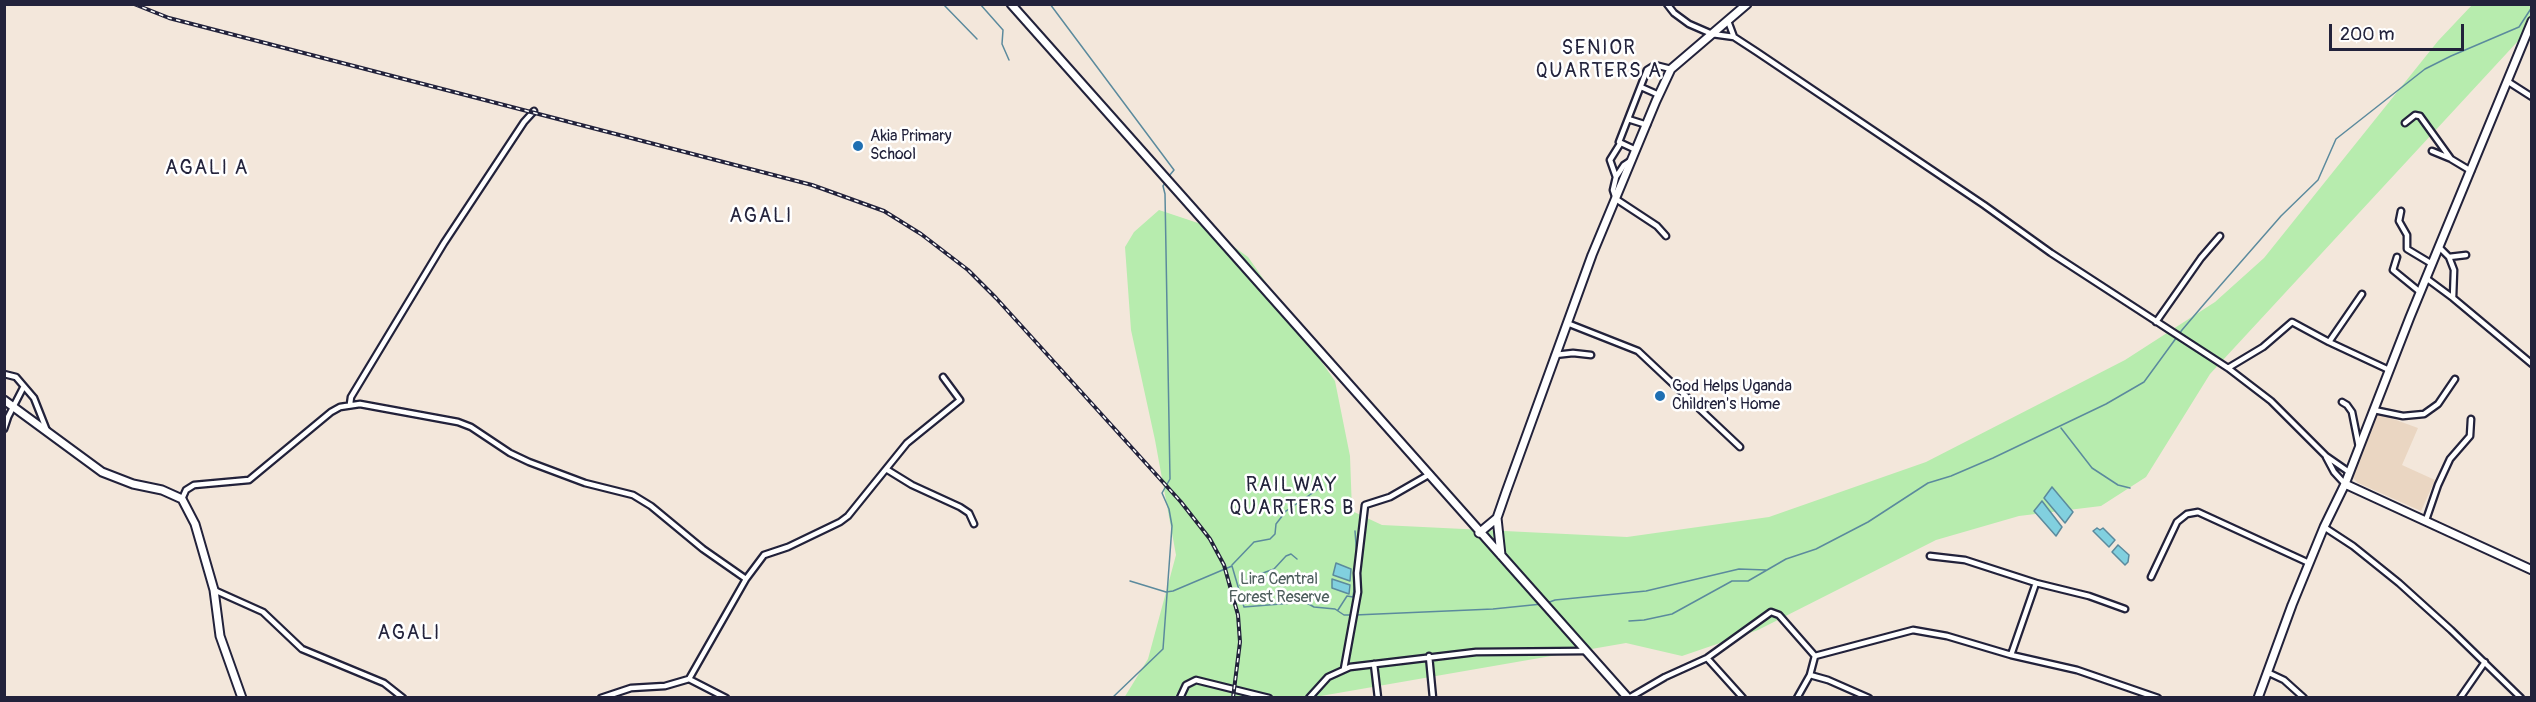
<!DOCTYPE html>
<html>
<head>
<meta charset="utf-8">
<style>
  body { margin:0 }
  #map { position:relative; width:2536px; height:702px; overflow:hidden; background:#f3e7db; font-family:Pangolin,sans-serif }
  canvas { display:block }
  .frame { position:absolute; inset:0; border:6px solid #22223b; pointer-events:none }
  .scale { position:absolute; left:2329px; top:24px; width:135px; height:27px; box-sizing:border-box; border:3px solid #22223b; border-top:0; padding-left:8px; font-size:18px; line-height:21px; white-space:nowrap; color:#22223b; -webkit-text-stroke:4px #fff; paint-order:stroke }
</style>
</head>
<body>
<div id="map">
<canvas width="2536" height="702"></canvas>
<div class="frame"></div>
<div class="scale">200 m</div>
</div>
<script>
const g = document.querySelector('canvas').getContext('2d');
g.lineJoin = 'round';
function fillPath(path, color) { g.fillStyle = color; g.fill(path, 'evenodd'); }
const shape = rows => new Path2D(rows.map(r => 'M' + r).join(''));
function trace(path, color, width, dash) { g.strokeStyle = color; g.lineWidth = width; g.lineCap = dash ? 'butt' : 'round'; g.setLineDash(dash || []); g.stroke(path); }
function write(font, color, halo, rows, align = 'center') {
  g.font = font + ' Pangolin,sans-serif'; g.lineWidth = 5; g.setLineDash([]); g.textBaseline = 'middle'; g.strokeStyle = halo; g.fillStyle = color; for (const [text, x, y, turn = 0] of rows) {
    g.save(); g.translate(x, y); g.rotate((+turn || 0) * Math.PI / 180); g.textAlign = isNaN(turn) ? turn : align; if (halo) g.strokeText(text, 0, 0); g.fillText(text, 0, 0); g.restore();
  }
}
fillPath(shape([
  [2374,412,2418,428,2402,465,2435,480,2421,511,2358,483,2351,476]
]), '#ead6c2');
fillPath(shape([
  [2472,5,2531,5,2531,27,2210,374,2146,477,2101,506,2019,516,1936,540,1758,630,1682,656,1626,643,1315,697,1124,698,1148,659,1176,555,1155,440,1131,330,1125,247,1134,232,1159,210,1204,225,1248,257,1335,381,1350,456,1352,511,1382,525,1627,537,1769,517,1926,462,2125,360,2215,302,2264,258,2438,41]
]), '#b7ecae');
const water = shape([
  [2052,487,2073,512,2065,523,2044,498,2052,487],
  [2042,501,2062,527,2056,536,2034,511,2042,501],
  [2097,528,2100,530,2103,528,2115,540,2109,547,2093,531,2097,528],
  [2118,545,2129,555,2128,562,2125,565,2112,552,2118,545],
  [1336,563,1351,569,1350,581,1333,575,1336,563],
  [1332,579,1350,585,1349,594,1332,588,1332,579]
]);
fillPath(water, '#81d0df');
trace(water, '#5b8a9d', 1.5);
trace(shape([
  [943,4,977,39],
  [980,4,1003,30,1002,44,1009,60],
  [1050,4,1174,170,1169,176],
  [2061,428,2092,468,2118,485,2130,488],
  [1355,531,1357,557],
  [1232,565,1254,542,1270,539,1275,534,1276,524,1286,511,1317,490,1320,482],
  [1130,581,1166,592,1173,591,1232,566,1244,607,1305,602,1314,607,1335,609,1344,615,1351,615],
  [1240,585,1252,577,1274,569,1286,556,1291,554,1297,559],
  [1547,603,1555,600,1646,591,1739,569,1766,570],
  [1338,610,1347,596,1353,597,1355,582],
  [1355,615,1493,609,1542,604],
  [1629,621,1644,620,1672,614,1732,581,1748,581,1786,559,1816,549,1868,522,1928,483,1951,476,1993,458,2106,404,2144,382,2182,330,2205,303,2281,216,2318,180,2336,139,2425,69,2451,56,2519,27,2532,7],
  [1112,698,1163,649,1172,526,1169,509,1162,493,1170,479,1165,194,1163,186,1165,183]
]), '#5b8a9d', 1.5);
const street = shape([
  [1667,4,1674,13,1689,24,1712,34,1734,37,1757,52,1984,205,2051,253,2228,368,2271,401,2326,456,2349,472],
  [1728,21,1734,37],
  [2507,81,2532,97],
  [1641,87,1659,95],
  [1628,119,1647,125],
  [2405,123,2415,115,2420,116,2451,159,2471,171],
  [1636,150,1619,142,1647,70,1655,65,1671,69],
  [2432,151,2449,158],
  [1630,161,1624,165,1616,177,1613,190,1616,199,1657,226,1666,236],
  [1616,177,1610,160,1620,144],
  [2401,211,2399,221,2407,235,2407,249,2432,264],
  [2439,247,2449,257,2454,270,2453,298,2532,364],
  [2397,257,2393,270,2420,292],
  [2449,257,2466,255],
  [2426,278,2453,298],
  [2156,322,2201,258,2220,236],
  [1567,323,1638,351,1740,447],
  [2329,342,2362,294],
  [1555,355,1573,353,1591,355],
  [2228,368,2263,347,2292,322,2329,342,2389,370],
  [4,374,16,377,34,398,47,431],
  [2342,402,2347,405,2352,412,2359,447],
  [350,404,351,397,444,243,524,122,534,111],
  [2374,410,2403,416,2424,414,2438,404,2455,379],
  [4,429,8,417,23,388],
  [2326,457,2334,472,2345,484],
  [886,469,912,485,960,507,969,513,974,524],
  [182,499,186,490,194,485,249,480,331,412,340,407,360,404,458,422,471,427,510,453,529,462,585,483,633,495,651,506,703,549,746,579,764,555,788,547,840,522,848,516,907,443,960,400,943,377],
  [2426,520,2438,485,2450,459,2470,436,2471,419],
  [2324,527,2353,546,2399,583,2451,630,2521,698],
  [1930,556,1965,560,2036,583,2011,655],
  [2151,577,2177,522,2187,514,2198,512,2309,563],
  [2036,583,2089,596,2125,609],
  [214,590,263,612,302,649,384,683,403,698],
  [1429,656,1433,698],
  [1815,656,1913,630,1947,636,2011,655,2077,670,2158,698],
  [1815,656,1810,675,1828,680,1869,698],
  [1707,658,1743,698],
  [1374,664,1378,698],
  [1344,669,1358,592,1357,573,1365,505,1390,497,1430,474],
  [2267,672,2284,680,2304,698],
  [689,679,746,579],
  [601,698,631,688,665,686,689,679,726,698],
  [1180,698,1186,685,1196,680,1269,698],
  [1309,698,1328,677,1350,667,1476,652,1586,651],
  [1629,698,1665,677,1707,658,1771,612,1779,615,1815,656],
  [1797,698,1810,675],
  [2460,698,2485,662]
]);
const secondary = shape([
  [1011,4,1628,698],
  [4,400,102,472,133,484,162,490,182,499,195,524,214,590,220,636,242,698],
  [2345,484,2532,570],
  [1479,533,1497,518],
  [1501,555,1497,518,1506,492,1592,255,1656,101,1671,69,1747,4],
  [2258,698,2292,605,2324,527,2345,484,2410,317,2532,21]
]);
trace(street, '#22223b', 9);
trace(secondary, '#22223b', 11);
trace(street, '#fff', 4.5);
trace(secondary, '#fff', 7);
const rail = shape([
  [134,4,169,18,812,185,884,211,921,234,968,270,996,298,1181,502,1210,539,1224,565,1238,615,1240,642,1233,698]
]);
trace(rail, '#22223b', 4);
trace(rail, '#fff', 1.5, [4.5]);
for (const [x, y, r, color] of [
  [858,146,6,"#1f6fb2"],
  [1660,396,6,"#1f6fb2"]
]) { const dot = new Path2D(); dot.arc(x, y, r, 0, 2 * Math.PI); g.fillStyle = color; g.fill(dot); trace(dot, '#fff', 2); }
write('16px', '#22223b', '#fff', [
  ["Akia Primary",870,137],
  ["School",870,155],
  ["God Helps Uganda",1672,387],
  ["Children's Home",1672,405]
], 'left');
write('16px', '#4f5f5e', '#fff', [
  ["Lira Central",1279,580],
  ["Forest Reserve",1279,598]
]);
g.letterSpacing = '1.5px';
write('20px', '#22223b', '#fff', [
  ["SENIOR",1599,49],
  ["QUARTERS A",1599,72],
  ["AGALI A",207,169],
  ["AGALI",761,217],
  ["RAILWAY",1292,486],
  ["QUARTERS B",1292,509],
  ["AGALI",409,634]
]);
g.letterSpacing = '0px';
</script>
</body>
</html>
